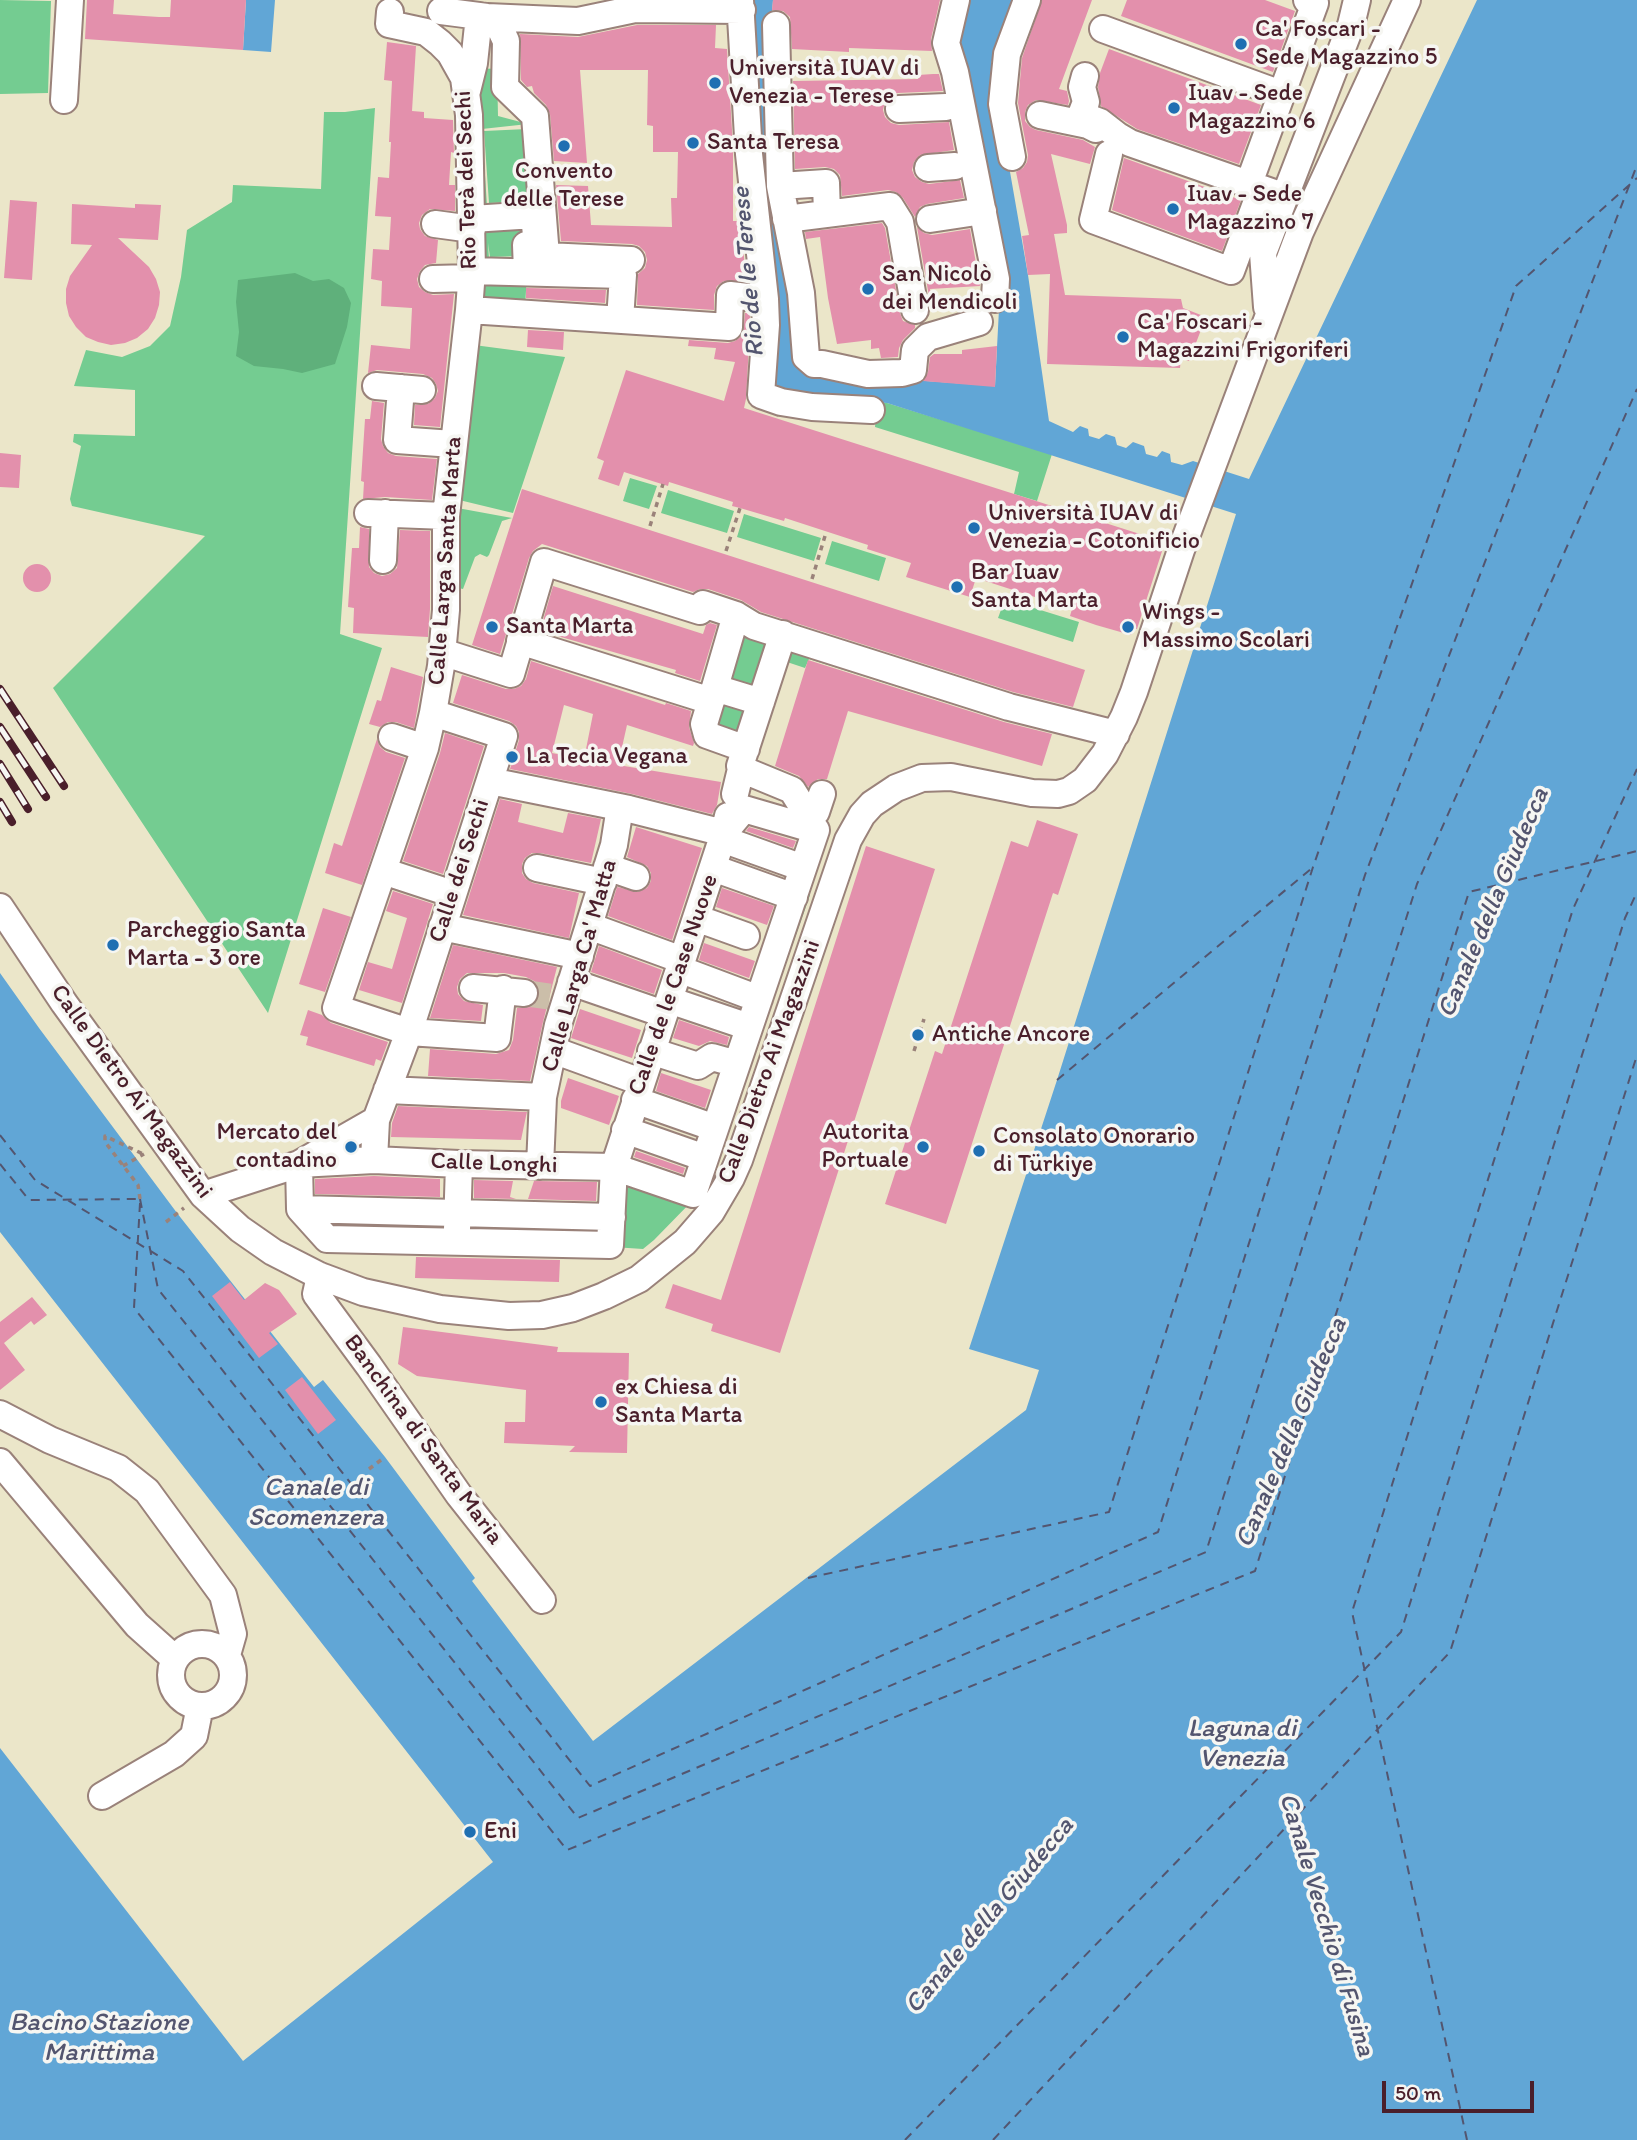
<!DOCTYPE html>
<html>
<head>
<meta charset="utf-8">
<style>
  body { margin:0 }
  #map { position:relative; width:1637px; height:2140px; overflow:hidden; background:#ebe6c9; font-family:Itim,sans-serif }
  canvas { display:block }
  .scale { position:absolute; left:1382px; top:2081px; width:152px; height:32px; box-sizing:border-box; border:4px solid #4a1f2b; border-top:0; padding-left:9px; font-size:21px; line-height:24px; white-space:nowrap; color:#4a1f2b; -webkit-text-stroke:5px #f6f6f2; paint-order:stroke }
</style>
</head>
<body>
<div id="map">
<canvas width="1637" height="2140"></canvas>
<div class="scale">50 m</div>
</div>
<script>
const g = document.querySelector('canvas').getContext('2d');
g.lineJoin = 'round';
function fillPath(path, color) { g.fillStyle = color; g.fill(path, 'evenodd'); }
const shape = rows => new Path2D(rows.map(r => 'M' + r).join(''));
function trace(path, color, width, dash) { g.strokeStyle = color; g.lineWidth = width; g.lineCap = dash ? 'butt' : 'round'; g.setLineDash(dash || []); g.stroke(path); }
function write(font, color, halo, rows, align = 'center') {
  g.font = font + ' Itim,sans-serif'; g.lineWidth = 7; g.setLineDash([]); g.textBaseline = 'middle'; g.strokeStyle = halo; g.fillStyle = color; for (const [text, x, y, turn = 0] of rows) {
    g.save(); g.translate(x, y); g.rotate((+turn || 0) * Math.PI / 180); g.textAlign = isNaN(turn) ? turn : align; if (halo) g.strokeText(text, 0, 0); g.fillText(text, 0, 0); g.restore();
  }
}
fillPath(shape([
  [0,0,51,1,48,93,0,94],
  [475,68,497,69,498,116,528,124,482,129,487,206,479,216],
  [375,108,340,634,382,648,268,1013,53,688,205,536,72,506,70,499,81,446,73,442,74,434,135,436,135,390,74,386,86,350,122,357,150,346,170,326,181,277,187,230,232,202,233,185,321,189,324,112,345,112],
  [527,129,532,201,489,203,484,131],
  [531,218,522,256,490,257,488,243,489,259,522,258,479,269,478,221],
  [477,274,527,274,525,307,475,306],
  [474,345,565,357,513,513,455,499],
  [877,402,887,403,1052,454,1037,501,1014,494,1019,472,875,427],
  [630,478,657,486,649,509,623,501],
  [668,490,734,511,727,533,661,513],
  [452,507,512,518,502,521,489,555,487,557,480,554,475,557,463,589,454,587],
  [744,514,821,538,814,561,737,537],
  [832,541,886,558,879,581,825,564],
  [1005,599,1079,622,1073,642,998,618],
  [733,624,1002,705,996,718,809,659,805,668,775,658,746,749,707,735],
  [798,891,810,895,719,1155,695,1198,654,1240,643,1249,613,1247,615,1179,692,1196]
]), '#74cc91');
fillPath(shape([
  [295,273,313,281,329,279,344,288,351,303,347,327,335,364,302,373,283,369,254,366,236,356,239,332,236,302,238,280]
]), '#5fb07b');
fillPath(shape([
  [246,0,275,0,271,52,243,50],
  [748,0,773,0,771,24,794,358,795,363,802,372,995,386,1000,290,956,40,964,0,1015,0,991,63,1028,275,1049,421,1073,432,1080,426,1088,429,1089,436,1099,439,1106,434,1115,437,1117,445,1126,448,1133,442,1144,446,1146,454,1157,457,1162,451,1170,454,1171,462,1182,465,1193,461,1249,479,1477,0,1637,0,1637,2140,0,2140,0,1748,243,2061,493,1862,0,1232,0,973,39,1028,177,1213,314,1387,323,1380,385,1457,475,1578,472,1581,593,1741,1026,1410,1039,1370,969,1349,1057,1080,1236,514,887,403,782,396,774,393]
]), '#61a6d6');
trace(shape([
  [1057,1080,1312,868],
  [0,1135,35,1180,183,1271,590,1786,1158,1532,1365,875,1637,165],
  [0,1164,29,1200,139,1199],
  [140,1199,158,1289,578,1818,1206,1552,1417,884,1637,389],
  [140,1203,134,1308,567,1850,1255,1571,1469,892,1637,851],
  [808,1578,1109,1512,1313,867,1516,286,1637,178],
  [905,2140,1401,1632,1625,918,1637,892],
  [993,2140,1450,1652,1637,1055],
  [1467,2140,1352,1612,1573,909,1637,769]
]), '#53556f', 2, [9, 7]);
fillPath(shape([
  [87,0,114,0,113,14,159,17,170,17,171,0,246,0,243,50,85,39],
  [773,0,940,0,931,39,932,51,849,48,849,52,792,49,790,17,783,11,772,10],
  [1042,0,1092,0,1059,89,1067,91,1069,101,1068,105,1036,100,1028,105,1025,112,1025,121,1030,127,1036,130,1083,140,1095,147,1090,164,1051,154,1067,225,1067,233,1054,234,1065,295,1181,299,1183,308,1206,317,1189,361,1181,358,1180,368,1047,364,1050,274,1028,275,1022,236,1029,235,1016,172,1023,168,1027,162,1028,155,1018,103,1022,58],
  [1127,0,1265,0,1295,11,1273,72,1121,16],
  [637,25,716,25,715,48,727,49,733,146,733,221,741,221,746,281,724,281,717,286,714,295,714,310,637,305,638,274,645,268,647,260,645,252,639,246,632,244,561,241,556,185,588,186,591,225,672,227,671,198,677,198,678,152,653,152,653,126,647,125,648,70,580,70,587,163,554,161,550,114,546,105,534,93,532,86,527,87,521,80,520,34,578,37],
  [387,42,416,46,412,111,424,112,424,118,453,120,454,153,451,152,449,185,455,185,455,211,430,209,422,215,419,223,420,229,425,236,438,240,436,263,425,265,420,271,417,279,419,287,425,292,433,295,454,294,440,427,414,425,415,405,428,404,435,398,438,391,436,384,432,378,423,374,377,370,368,373,371,345,410,349,412,308,381,306,382,281,371,279,373,249,389,250,391,217,375,216,378,177,389,178,391,142,389,142,392,81,384,80],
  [1109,49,1261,105,1239,164,1137,129,1101,106,1098,87,1100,73],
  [933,74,939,74,943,91,898,93,891,95,885,102,883,110,885,117,891,123,899,125,949,122,954,150,920,155,914,162,912,170,915,177,922,182,929,184,960,180,964,198,927,204,920,207,915,217,903,198,896,192,888,190,842,196,840,175,834,169,825,167,795,169,793,81,918,79,918,75],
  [1124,158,1241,200,1222,251,1112,210],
  [10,200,37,202,32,280,4,278],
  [72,204,135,208,135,204,161,205,158,240,118,238,149,267,156,279,160,292,159,305,155,318,148,329,137,338,125,343,111,345,98,342,86,337,76,327,69,316,66,303,66,289,70,276,92,245,71,244],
  [882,223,885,228,900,313,903,321,915,325,915,328,903,340,899,348,898,357,881,358,879,348,871,349,871,340,837,344,828,298,820,237,806,239,805,232],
  [917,227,924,233,932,235,970,229,980,286,930,289,934,308,931,308],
  [526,288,606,290,605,303,526,298],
  [745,313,750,313,750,325,746,399,744,408,1165,542,1137,629,1133,628,1131,635,1096,625,1070,616,1072,609,976,578,970,597,906,577,911,563,867,549,868,545,785,518,784,521,740,508,732,506,733,502,669,482,668,486,624,472,619,486,598,479,604,461,597,458,626,370,724,401,735,362,714,359,716,348,688,346,689,340,728,343,735,341,743,335],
  [528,330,564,332,563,350,527,347],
  [997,346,995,387,923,381,928,372,930,357,934,354,962,354,962,350],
  [372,401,384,403,381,439,383,446,388,453,396,456,437,459,432,500,385,497,363,499,364,482,361,481,365,419,370,419],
  [0,453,21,455,19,488,0,487],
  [522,489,1085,670,1073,707,1013,692,761,612,741,600,708,589,700,589,693,592,542,544,533,551,529,558,500,654,472,645],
  [360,527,369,529,369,567,374,573,382,576,390,574,397,568,400,530,430,531,430,609,428,637,353,633,354,608,348,607,352,548,359,548],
  '23 578a14 14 0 1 1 28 0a14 14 0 1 1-28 0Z',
  [553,586,703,634,706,625,710,623,717,625,700,681,675,673,676,670,540,631],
  [808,660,1004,722,1052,734,1042,766,848,711,827,779,818,779,808,787,799,776,775,766],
  [531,661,665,705,666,703,691,711,689,727,694,743,693,746,627,725,618,765,721,782,717,805,712,814,632,794,510,769,519,740,519,732,516,726,509,721,453,703,462,675,506,689,514,689,521,686,526,679],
  [564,705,593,714,584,759,552,753],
  [391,667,423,677,414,728,396,722,388,722,380,727,369,724,377,700,381,701],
  [445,733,484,746,443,874,403,861,440,753],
  [377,739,380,747,386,752,405,758,362,885,325,873,334,843,342,846],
  [500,799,522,804,518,822,563,833,568,813,601,819,591,863,540,853,532,853,525,858,522,864,522,873,526,879,533,883,579,893,569,938,463,915],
  [1037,820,1078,834,1058,895,1053,893,946,1224,885,1204,935,1051,942,1054,1011,841,1028,847],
  [636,827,702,848,672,940,608,916,617,887,638,892,647,888,651,881,651,873,647,866,627,857],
  [749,827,796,841,793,848,746,831],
  [866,846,935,869,780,1353,711,1331,713,1324,665,1308,673,1284,721,1300],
  [722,888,774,906,767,925,716,907],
  [393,891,433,904,402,1003,359,990,368,962,392,969,407,918,386,911],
  [323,908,351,917,325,992,299,984],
  [704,943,755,961,749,978,699,960],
  [453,945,557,967,543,1022,530,1081,428,1076,430,1049,496,1054,509,1050,513,1040,517,1008,531,1007,536,1003,540,995,538,986,534,981,526,977,504,973,467,973,460,979,457,987,458,994,464,1001,483,1005,481,1021,430,1018],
  [599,946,662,970,654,994,591,972],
  [580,1009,641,1030,632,1058,571,1038],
  [308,1010,322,1015,331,1023,388,1042,381,1061,376,1059,374,1066,306,1045,308,1037,300,1035],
  [679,1020,729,1037,727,1045,710,1041,699,1046,673,1038],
  [661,1073,711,1090,705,1108,656,1091],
  [568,1078,619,1096,609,1125,561,1108,561,1101],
  [398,1106,527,1112,526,1116,521,1140,391,1137,392,1123],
  [636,1151,685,1168,683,1174,634,1157],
  [374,1176,440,1179,440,1197,315,1194,315,1179],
  [474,1180,513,1181,510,1197,516,1199,474,1198],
  [534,1181,597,1182,596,1201,528,1199],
  [416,1257,560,1260,559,1282,415,1278],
  [230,1282,244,1300,265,1283,279,1290,297,1314,269,1333,278,1344,259,1358,212,1296],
  [32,1297,47,1315,34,1325,31,1321,4,1343,25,1370,0,1390,0,1322],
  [403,1327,558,1347,557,1352,629,1353,627,1453,569,1452,575,1446,504,1443,505,1422,525,1422,526,1390,417,1376,398,1364],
  [302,1377,336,1420,318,1434,285,1390]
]), '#e390ac');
trace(shape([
  [524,993,553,997]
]), '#cbbea9', 26, [26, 13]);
const minor = shape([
  [740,0,749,154,765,299,766,325,761,395,781,402,812,407,871,410],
  [956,0,946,43,955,72,996,279,995,299],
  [441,11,487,17,578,21,635,9,742,10],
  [390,12,389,24,426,32,440,43,450,53,464,78,469,115,472,271,469,310,446,516,446,610,441,666,433,713,425,748,336,1008,409,1032,497,1038,503,989],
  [776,25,780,186,801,293,806,357,814,364,822,364,868,374,902,373,913,370,915,350,928,337,979,322],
  [499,26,506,41,505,87,535,116,546,256,631,260],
  [1103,29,1281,94],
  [1085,76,1082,87,1086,102,1081,115,1100,122,1118,136,1130,143,1277,194],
  [467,91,474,63,479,16],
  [64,100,70,0],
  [899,109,946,107],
  [1040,115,1088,125,1096,129],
  [1109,154,1093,220,1231,271,1261,190],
  [1012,157,1002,104,1007,54,1027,0],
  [928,168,955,166],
  [780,186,826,183,827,214],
  [1248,186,1315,3,1307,0],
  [472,219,534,215,537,245,526,245,527,271],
  [786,219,890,206,900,222,915,310],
  [930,219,983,211],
  [435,224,472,229],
  [472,271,623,275,620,320],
  [433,279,471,278],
  [1267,307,1263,253,1351,25,1357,0],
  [469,310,729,327,730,295,765,299],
  [376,386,422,390],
  [401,388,397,440,453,444],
  [368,513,446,516],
  [383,560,385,513],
  [520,641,711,701,736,615],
  [442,652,511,674,544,562,700,611,703,604,736,615,754,626,1009,707,1116,734],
  [715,688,761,702],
  [711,701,704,724,707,735,746,749],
  [392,737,425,748],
  [741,769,740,766,783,634],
  [490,781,629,809,724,833,728,816],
  [735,794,741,769,792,790,807,814,816,812,822,794],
  [722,839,803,868],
  [607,867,636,877],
  [537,868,603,882],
  [713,868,794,897],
  [383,871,453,894],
  [0,907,64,1003,203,1195,240,1229,273,1252,320,1276,363,1292,440,1309,509,1316,542,1315,573,1308,604,1296,639,1279,685,1242,711,1212,731,1178,739,1160,848,840,862,815,872,804,896,788,922,778,951,777,1032,793,1058,794,1069,791,1085,780,1105,754,1124,717,1134,692,1181,550,1300,232,1407,0],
  [696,918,746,936],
  [589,926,682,960],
  [442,927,580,956],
  [679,969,759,999],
  [571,982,664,1014],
  [473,988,524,993],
  [669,1000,749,1027],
  [553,1050,641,1082],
  [651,1051,698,1066,712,1057,737,1064],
  [387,1090,543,1097],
  [635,1100,715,1128],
  [376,1120,299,1164,374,1160,376,1120,409,1032,504,736,433,713],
  [625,1130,705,1158],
  [540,1166,543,1097,558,1025,614,845,620,807],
  [203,1195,299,1164,300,1209,612,1217],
  [300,1209,327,1239,610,1245,614,1167,724,833,744,809,816,830,693,1194,614,1167,459,1164,374,1160],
  [457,1229,459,1164],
  [320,1276,316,1294,369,1366,459,1495,542,1600],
  [0,1414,50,1440,118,1468,147,1491,223,1595,233,1634,227,1655],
  [0,1462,137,1625,175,1659],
  '171 1675a31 31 0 1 1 62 0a31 31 0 1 1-62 0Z',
  [102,1796,174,1754,194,1736,200,1706]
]);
trace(minor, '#9a827a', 30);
trace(shape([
  [650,526,663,484],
  [726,551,740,508],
  [812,579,825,536],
  [914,1051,924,1019],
  [123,1166,144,1154],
  [140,1199,138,1185,105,1142,105,1136,143,1154],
  [166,1222,184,1208],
  [369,1469,385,1457]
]), '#9a827a', 3.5, [5, 5]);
trace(minor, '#fff', 26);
const rail = shape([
  [0,689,64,786],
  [0,727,46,797],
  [0,764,28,809],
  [0,802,12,822]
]);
trace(rail, '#4a1f2b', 8);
trace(rail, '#f6f6f2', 5, [16]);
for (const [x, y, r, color] of [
  [1241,44,7,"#1f6fb2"],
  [715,83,7,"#1f6fb2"],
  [1174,108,7,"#1f6fb2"],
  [693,143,7,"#1f6fb2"],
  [564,146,7,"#1f6fb2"],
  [1173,209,7,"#1f6fb2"],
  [868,289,7,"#1f6fb2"],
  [1123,337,7,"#1f6fb2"],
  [974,528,7,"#1f6fb2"],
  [957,587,7,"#1f6fb2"],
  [492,627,7,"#1f6fb2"],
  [1128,627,7,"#1f6fb2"],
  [512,757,7,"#1f6fb2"],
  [113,945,7,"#1f6fb2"],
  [918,1035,7,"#1f6fb2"],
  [351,1147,7,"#1f6fb2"],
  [923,1147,7,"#1f6fb2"],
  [979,1151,7,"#1f6fb2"],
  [601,1402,7,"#1f6fb2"],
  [470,1832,7,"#1f6fb2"]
]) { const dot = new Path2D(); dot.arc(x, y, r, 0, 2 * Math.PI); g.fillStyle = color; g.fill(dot); trace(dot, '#f6f6f2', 2.5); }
write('24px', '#4a1f2b', '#f6f6f2', [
  ["Ca' Foscari -",1255,30],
  ["Sede Magazzino 5",1255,58],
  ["Università IUAV di",729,69],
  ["Venezia - Terese",729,97],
  ["Iuav - Sede",1188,94],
  ["Magazzino 6",1188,122],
  ["Santa Teresa",707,143],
  ["Convento",564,172,"center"],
  ["delle Terese",564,200,"center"],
  ["Iuav - Sede",1187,195],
  ["Magazzino 7",1187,223],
  ["San Nicolò",882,275],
  ["dei Mendicoli",882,303],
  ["Ca' Foscari -",1137,323],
  ["Magazzini Frigoriferi",1137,351],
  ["Università IUAV di",988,514],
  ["Venezia - Cotonificio",988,542],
  ["Bar Iuav",971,573],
  ["Santa Marta",971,601],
  ["Wings -",1142,613],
  ["Massimo Scolari",1142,641],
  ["Santa Marta",506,627],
  ["La Tecia Vegana",526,757],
  ["Parcheggio Santa",127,931],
  ["Marta - 3 ore",127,959],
  ["Antiche Ancore",932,1035],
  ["Mercato del",337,1133,"right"],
  ["contadino",337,1161,"right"],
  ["Autorita",909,1133,"right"],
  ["Portuale",909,1161,"right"],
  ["Consolato Onorario",993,1137],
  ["di Türkiye",993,1165],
  ["ex Chiesa di",615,1388],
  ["Santa Marta",615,1416],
  ["Eni",484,1832]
], 'left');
write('24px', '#4a1f2b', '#f6f6f2', [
  ["Rio Terà dei Sechi",467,180,-92],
  ["Calle Larga Santa Marta",446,561,-86],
  ["Calle dei Sechi",460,871,-72],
  ["Calle Larga Ca' Matta",580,966,-74],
  ["Calle de le Case Nuove",674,985,-71],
  ["Calle Dietro Ai Magazzini",770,1062,-70],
  ["Calle Dietro Ai Magazzini",131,1092,54],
  ["Calle Longhi",494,1164,2],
  ["Banchina di Santa Maria",423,1440,54]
]);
write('italic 26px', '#53556f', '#f6f6f2', [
  ["Rio de le Terese",749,272,-95],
  ["Canale della Giudecca",1494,903,-67],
  ["Canale della Giudecca",1292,1433,-67],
  ["Canale di",316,1488],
  ["Scomenzera",316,1518],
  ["Laguna di",1242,1729],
  ["Venezia",1242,1759],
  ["Canale della Giudecca",990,1916,-50],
  ["Canale Vecchio di Fusina",1326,1925,73],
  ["Bacino Stazione",99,2023],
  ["Marittima",99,2053]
]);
</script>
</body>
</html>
